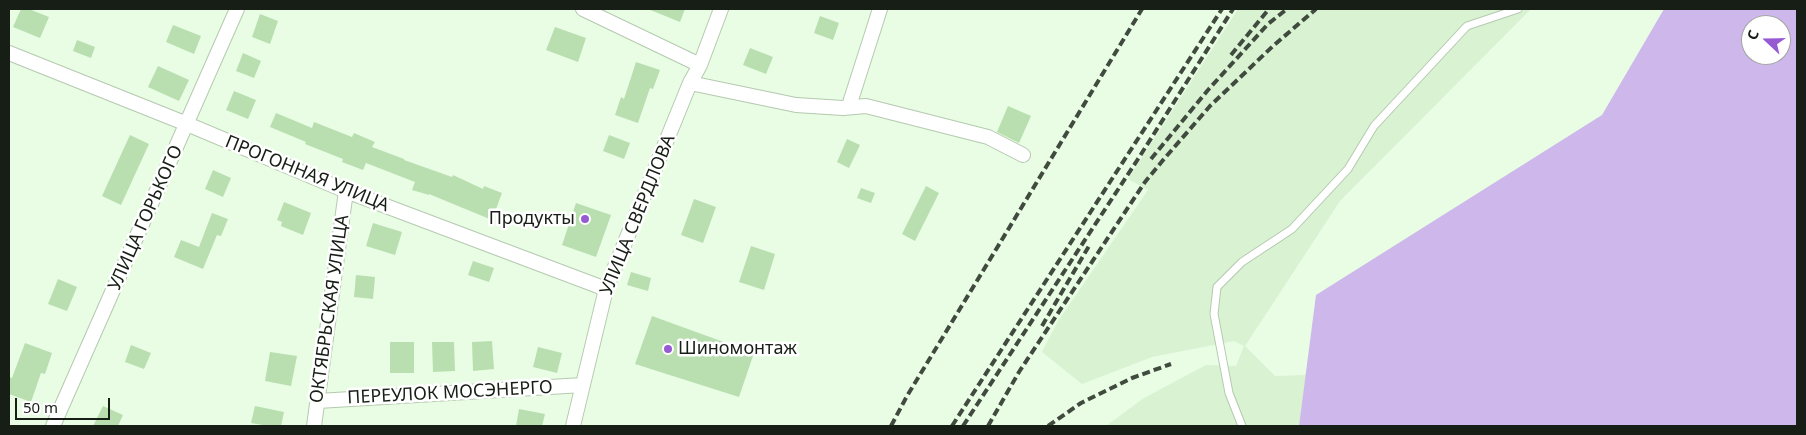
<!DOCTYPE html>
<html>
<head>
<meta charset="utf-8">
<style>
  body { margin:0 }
  #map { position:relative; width:1806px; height:435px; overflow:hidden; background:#e8fde4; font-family:"Noto Sans",sans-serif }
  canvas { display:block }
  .frame { position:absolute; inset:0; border:10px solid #171e15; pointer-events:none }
  .north { position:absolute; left:1741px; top:15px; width:50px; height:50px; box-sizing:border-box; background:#fff; border:1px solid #a2a5a1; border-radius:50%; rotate:291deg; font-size:14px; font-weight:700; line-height:20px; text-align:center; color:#171e15 }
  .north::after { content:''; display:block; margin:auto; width:18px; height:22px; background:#965bd3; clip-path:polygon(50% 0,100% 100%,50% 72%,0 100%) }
  .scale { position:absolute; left:15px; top:398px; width:95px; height:22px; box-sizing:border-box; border:2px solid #171e15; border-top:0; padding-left:6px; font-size:15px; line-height:18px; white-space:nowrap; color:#171e15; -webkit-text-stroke:4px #fff; paint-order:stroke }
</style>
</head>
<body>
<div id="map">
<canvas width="1806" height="435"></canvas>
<div class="frame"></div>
<div class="north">С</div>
<div class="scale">50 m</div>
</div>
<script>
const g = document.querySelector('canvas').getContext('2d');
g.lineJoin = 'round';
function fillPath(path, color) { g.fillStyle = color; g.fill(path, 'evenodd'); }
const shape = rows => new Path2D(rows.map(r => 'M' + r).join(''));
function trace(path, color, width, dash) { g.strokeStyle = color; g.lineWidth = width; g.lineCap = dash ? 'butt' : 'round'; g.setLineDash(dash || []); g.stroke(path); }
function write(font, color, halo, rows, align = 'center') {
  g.font = font + ' "Noto Sans",sans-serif'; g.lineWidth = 5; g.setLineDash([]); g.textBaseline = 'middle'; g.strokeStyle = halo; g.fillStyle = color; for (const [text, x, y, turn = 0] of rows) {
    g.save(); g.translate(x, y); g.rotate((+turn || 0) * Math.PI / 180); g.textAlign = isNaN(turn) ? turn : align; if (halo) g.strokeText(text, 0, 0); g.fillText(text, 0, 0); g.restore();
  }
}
fillPath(shape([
  [1238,9,1531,9,1340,201,1245,346,1275,376,1306,375,1299,426,1106,426,1144,398,1206,365,1236,366,1244,346,1234,341,1152,357,1082,384,1042,352,1058,321,1148,190,1128,179]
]), '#d8f2d2');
fillPath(shape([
  [1664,9,1797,9,1797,426,1299,426,1316,295,1602,115],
  [1751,25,1781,25,1781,55,1751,55]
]), '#cdb7eb');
fillPath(shape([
  [21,9,29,9,49,17,40,38,13,27],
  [648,9,685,9,680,22],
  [260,14,278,21,270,44,252,37],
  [820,16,839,23,833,40,814,33],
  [173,25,201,36,194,54,166,42],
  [555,27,586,38,578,62,546,50],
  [77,40,95,47,91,58,73,51],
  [750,48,773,57,766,74,743,65],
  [243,53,261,61,254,78,236,71],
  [636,62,660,70,653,89,650,88,638,123,615,115,621,97,624,99],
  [158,66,189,80,179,101,148,87],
  [234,91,256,100,248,119,226,110],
  [1008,106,1031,116,1019,143,997,132],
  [276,113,312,128,314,122,352,137,354,133,375,142,372,147,404,159,404,160,452,177,453,175,483,189,484,186,502,193,492,220,429,194,429,195,412,190,415,182,366,163,363,170,342,162,343,159,305,144,306,142,270,127],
  [130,135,149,144,121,205,102,196],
  [609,135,630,143,624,159,603,151],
  [847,139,860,145,849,168,837,162],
  [213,170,231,178,223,197,205,189],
  [926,186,939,193,915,241,902,234],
  [861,188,875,193,871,203,857,198],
  [694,199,716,207,703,243,681,235],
  [284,202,311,213,303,235,281,226,282,222,277,220],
  [576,203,611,215,596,257,562,245],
  [212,213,228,219,221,236,217,235,203,269,174,257,181,240,199,247],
  [373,223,402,232,395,255,366,246],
  [751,246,775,254,764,290,739,282],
  [473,261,494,268,489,282,468,275],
  [631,272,651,278,648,291,627,285],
  [356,275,375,277,373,299,354,297],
  [58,279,77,287,67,311,48,304],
  [652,316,754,353,739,397,635,364],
  [492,341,494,369,473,371,472,342],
  [390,342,414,342,414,373,390,373],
  [432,342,454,342,455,371,433,372],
  [25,343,52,353,45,374,41,373,31,402,9,394,9,377,12,378],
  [131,345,151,353,144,369,125,362],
  [538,347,562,353,557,373,533,367],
  [270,352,297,356,291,386,265,381],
  [103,406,123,415,118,426,93,426],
  [255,406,284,412,281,426,268,426,251,423],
  [519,409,545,414,542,426,516,426]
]), '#b9dfb0');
const service = shape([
  [1242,426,1229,393,1214,314,1217,287,1242,262,1292,229,1348,169,1374,126,1467,26,1518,9]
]);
const minor = shape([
  [583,9,700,65],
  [9,53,187,124,346,191,606,289],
  [690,83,796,105,843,108,866,106,988,137,1023,155],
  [849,106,880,9],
  [318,401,583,385],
  [53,426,237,9],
  [314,426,346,191],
  [573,426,606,289,690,83,700,65,721,9]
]);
trace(service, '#b5c9b0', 9);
trace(minor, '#b5c9b0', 16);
trace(service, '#fff', 7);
trace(minor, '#fff', 14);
trace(shape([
  [1231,55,1269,9],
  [1151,159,1208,90,1268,24,1287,9],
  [1042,326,1089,246],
  [891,426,907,396,1142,9],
  [952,426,1222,9],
  [963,426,1138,159,1233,9],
  [988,426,1019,372,1145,182,1164,159,1210,106,1273,46,1316,9],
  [1048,426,1081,403,1132,378,1171,364]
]), '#404a3e', 4, [8, 4]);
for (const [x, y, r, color] of [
  [585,219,5,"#965bd3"],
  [668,349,5,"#965bd3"]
]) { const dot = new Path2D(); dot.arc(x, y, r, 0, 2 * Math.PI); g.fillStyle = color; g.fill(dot); trace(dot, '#fff', 2); }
write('18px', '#171e15', '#fff', [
  ["ПРОГОННАЯ УЛИЦА",307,174,22],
  ["УЛИЦА СВЕРДЛОВА",638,215,-68],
  ["УЛИЦА ГОРЬКОГО",146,218,-66],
  ["ОКТЯБРЬСКАЯ УЛИЦА",330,309,-82],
  ["ПЕРЕУЛОК МОСЭНЕРГО",450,393,-3]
]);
write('18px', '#171e15', '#fff', [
  ["Продукты",575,219],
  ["Шиномонтаж",678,349,"left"]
], 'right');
</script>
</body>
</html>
